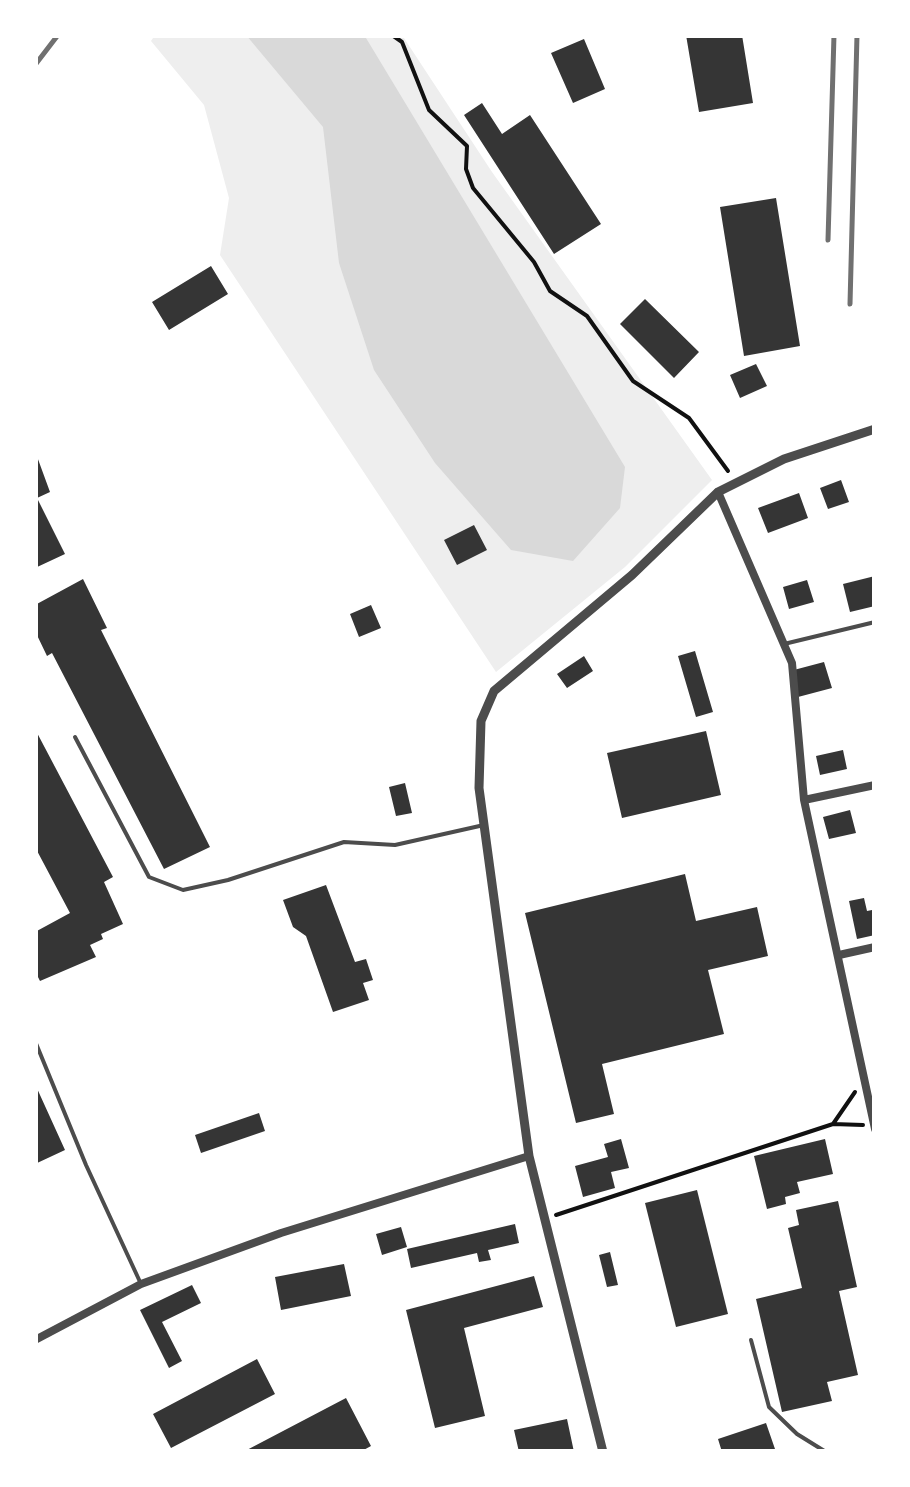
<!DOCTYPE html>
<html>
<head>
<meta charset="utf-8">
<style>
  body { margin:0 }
  #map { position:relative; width:910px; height:1487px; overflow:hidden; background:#fff; font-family:"Golos Text",sans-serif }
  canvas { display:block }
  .frame { position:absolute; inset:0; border:38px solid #fff; pointer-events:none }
</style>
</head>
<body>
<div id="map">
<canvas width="910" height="1487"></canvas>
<div class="frame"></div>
</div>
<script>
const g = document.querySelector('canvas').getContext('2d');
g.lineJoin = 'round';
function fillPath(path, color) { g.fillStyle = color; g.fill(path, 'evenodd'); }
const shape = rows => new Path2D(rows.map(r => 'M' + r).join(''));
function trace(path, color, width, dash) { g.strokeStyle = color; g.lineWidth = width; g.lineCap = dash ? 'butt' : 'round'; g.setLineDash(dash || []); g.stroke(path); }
fillPath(shape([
  [155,35,402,35,492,172,712,480,625,567,496,672,220,255,229,198,204,105,151,41]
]), '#eee');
fillPath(shape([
  [246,35,364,35,366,38,625,467,620,508,573,561,511,550,435,463,374,370,339,263,323,127]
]), '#d9d9d9');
fillPath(shape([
  [686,35,742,35,753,103,699,112],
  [584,39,605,89,573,103,551,53],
  [482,103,502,134,530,115,601,224,554,254,464,115],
  [776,198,800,346,744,356,720,207],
  [211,266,228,294,169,330,152,302],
  [645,299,699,352,674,378,620,324],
  [756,364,767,386,740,398,730,375],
  [35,451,50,492,37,498,65,554,35,568],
  [841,480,849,502,828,509,820,488],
  [799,493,808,518,768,533,758,508],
  [474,525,487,550,457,565,444,540],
  [875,576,875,606,850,612,843,584],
  [83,579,107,628,101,630,210,847,164,869,52,653,47,656,35,631,35,605],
  [807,580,814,602,789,609,783,587],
  [371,605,381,628,359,637,350,614],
  [695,651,713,712,696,717,678,656],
  [584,656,593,671,567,688,557,674],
  [824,662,832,688,798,697,790,671],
  [35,729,113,877,104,882,123,924,101,934,103,939,90,945,96,957,40,981,35,971,35,932,70,913,35,847],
  [706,731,721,795,622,818,607,753],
  [843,750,847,769,820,775,816,756],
  [405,783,412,813,396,816,389,787],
  [850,810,856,833,829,839,823,817],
  [685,874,696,921,757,907,768,956,708,970,724,1034,602,1064,614,1114,576,1123,525,913],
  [326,885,355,962,366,959,373,980,363,983,369,1000,333,1012,306,936,293,927,283,900],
  [864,898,867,911,872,910,875,935,857,939,849,901],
  [35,1084,65,1150,35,1164],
  [259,1113,265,1131,201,1153,195,1135],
  [621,1139,629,1168,611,1172,615,1188,583,1197,575,1166,608,1157,604,1144],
  [825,1139,833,1174,797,1182,800,1193,785,1197,786,1204,767,1209,754,1156],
  [697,1190,728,1314,676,1327,645,1203],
  [838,1201,857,1287,839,1291,858,1375,827,1382,832,1401,782,1412,756,1299,802,1288,788,1228,799,1225,796,1210],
  [515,1224,519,1243,488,1250,491,1260,479,1262,477,1253,411,1268,407,1249],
  [401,1227,407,1247,382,1255,376,1234],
  [610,1252,618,1285,607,1287,599,1255],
  [344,1264,351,1296,281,1310,275,1277],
  [534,1276,543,1307,464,1328,485,1416,435,1428,406,1310],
  [192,1285,201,1303,162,1322,182,1361,169,1368,140,1310],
  [257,1359,275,1394,171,1448,153,1414],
  [346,1398,371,1446,360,1452,243,1452],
  [567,1419,574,1452,519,1452,514,1430],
  [766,1423,775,1449,765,1452,722,1452,718,1439]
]), '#353535');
trace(shape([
  [392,35,402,42,429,110,467,146,466,169,473,188,534,262,550,291,587,316,633,381,689,418,728,471],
  [833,1124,863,1125],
  [556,1215,833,1124,855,1092]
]), '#111', 4);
trace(shape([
  [784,644,875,622],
  [75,737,149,877,183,890,228,880,344,842,395,845,484,825],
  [35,1041,86,1165,141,1284],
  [751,1340,769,1407,797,1434,826,1452]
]), '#4c4c4c', 4);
trace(shape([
  [718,492,792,663,804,800,875,1129],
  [804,800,875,785],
  [839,955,875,947],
  [35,1340,141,1284,281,1233,529,1156]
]), '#4c4c4c', 8);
trace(shape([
  [603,1452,529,1156,479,788,481,721,494,691,632,575,718,492,784,459,875,429]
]), '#4c4c4c', 9);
trace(shape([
  [35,65,58,35],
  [828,240,834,35],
  [850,304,857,35]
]), '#707070', 5);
</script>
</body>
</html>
